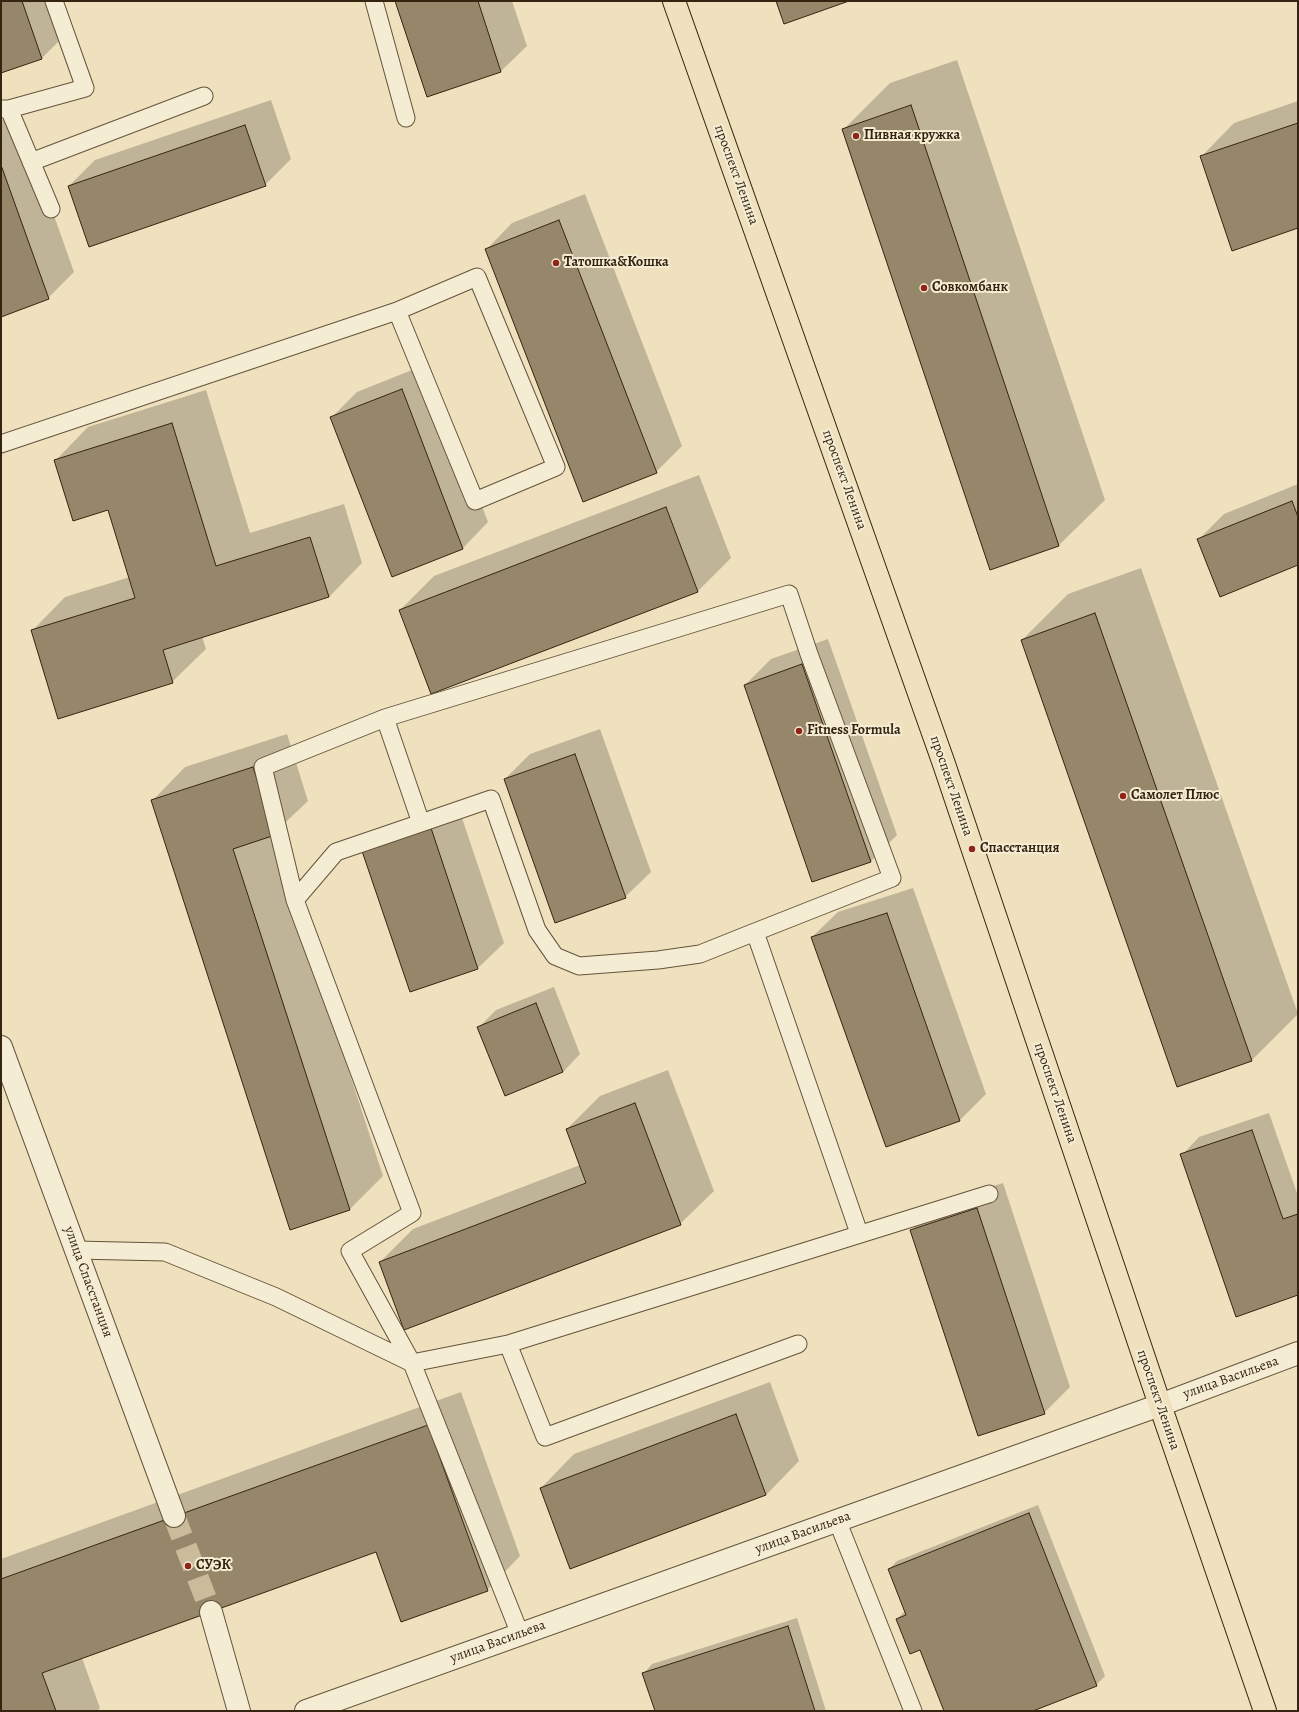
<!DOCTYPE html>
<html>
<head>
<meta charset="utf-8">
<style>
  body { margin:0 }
  #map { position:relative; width:1299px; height:1712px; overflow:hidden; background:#efe1bd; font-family:Alegreya,serif }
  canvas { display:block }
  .frame { position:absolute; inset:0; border:2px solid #352410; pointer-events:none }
</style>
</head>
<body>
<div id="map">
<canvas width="1299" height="1712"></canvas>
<div class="frame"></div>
</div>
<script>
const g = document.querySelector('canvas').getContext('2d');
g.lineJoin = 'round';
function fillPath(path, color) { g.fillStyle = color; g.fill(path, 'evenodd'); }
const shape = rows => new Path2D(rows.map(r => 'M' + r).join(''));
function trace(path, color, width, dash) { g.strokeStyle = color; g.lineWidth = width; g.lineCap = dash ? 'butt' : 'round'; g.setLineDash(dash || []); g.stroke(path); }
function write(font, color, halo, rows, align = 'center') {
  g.font = font + ' Alegreya,serif'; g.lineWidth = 4; g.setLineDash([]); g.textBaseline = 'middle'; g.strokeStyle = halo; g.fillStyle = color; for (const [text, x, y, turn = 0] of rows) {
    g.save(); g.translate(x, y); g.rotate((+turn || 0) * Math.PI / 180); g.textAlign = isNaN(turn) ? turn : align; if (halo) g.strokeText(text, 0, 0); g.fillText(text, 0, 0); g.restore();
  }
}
fillPath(shape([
  [1,1,57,1,68,32,42,58,1,72],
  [397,1,512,1,527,46,501,71,428,96],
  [957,60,1105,500,1058,546,844,129,890,83],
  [271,100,291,159,265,185,69,186,95,160],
  [1298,101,1298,227,1201,157,1234,123],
  [18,114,74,272,48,298,1,315,1,120],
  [585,194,682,446,656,472,487,249,512,223],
  [427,364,488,522,463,548,393,575,332,417,357,392],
  [206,390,250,533,344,504,362,563,329,597,202,636,206,649,172,682,32,631,65,597,130,577,109,509,55,461,88,427],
  [699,475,731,558,698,591,400,610,434,576],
  [1298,484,1298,564,1198,540,1224,514],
  [1141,568,1298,1014,1252,1060,1178,1086,1022,640,1068,594],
  [828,639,897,835,871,861,813,881,745,685,771,659],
  [600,729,651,872,625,897,505,779,530,754],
  [287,734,308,801,272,835,383,1176,350,1209,152,801,185,767],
  [457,803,504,943,478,968,363,852],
  [913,888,986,1094,960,1120,887,1146,812,937,838,912],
  [554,987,580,1054,563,1072,505,1095,479,1027,496,1010],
  [668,1070,714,1191,680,1224,380,1262,413,1229,580,1165,567,1129,600,1096],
  [1269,1113,1298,1196,1298,1294,1182,1155,1199,1137],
  [1003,1183,1070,1387,1044,1413,912,1230,937,1204],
  [770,1382,799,1461,766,1495,571,1567,541,1488,574,1454],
  [461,1392,520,1556,487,1590,376,1551,82,1658,100,1708,97,1711,1,1711,1,1559],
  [1038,1505,1105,1676,1096,1685,1031,1711,945,1711,920,1649,897,1619,905,1611,889,1569,897,1561],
  [797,1618,826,1711,656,1711,644,1673,652,1664]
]), '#0003');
const building = shape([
  [1,1,22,1,42,59,1,73,1,1],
  [395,1,478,1,501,72,427,97,395,1],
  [776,1,849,1,784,24,776,1],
  [911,105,1059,546,990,570,842,129,911,105],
  [1298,123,1298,228,1232,251,1200,156,1298,123],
  [245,125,266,186,89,247,68,186,245,125],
  [1,165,49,299,1,317,1,165],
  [559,220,657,473,583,502,485,249,559,220],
  [402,389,463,549,392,577,330,417,402,389],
  [172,423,216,566,310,537,329,597,163,650,173,683,58,719,31,630,135,598,108,510,73,521,54,460,172,423],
  [1292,501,1298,517,1298,565,1220,597,1197,539,1292,501],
  [666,507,698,592,431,694,399,610,666,507],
  [1095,613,1252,1061,1177,1087,1021,640,1095,613],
  [802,664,871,862,812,882,744,685,802,664],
  [575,754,626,898,555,923,504,779,575,754],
  [253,767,275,835,233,849,350,1210,290,1230,151,800,253,767],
  [431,828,478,969,410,992,362,851,431,828],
  [887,913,960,1121,886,1147,811,937,887,913],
  [536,1003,563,1072,505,1096,477,1027,536,1003],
  [635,1103,681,1225,404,1330,379,1262,586,1183,566,1129,635,1103],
  [1252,1130,1283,1219,1298,1214,1298,1295,1236,1317,1180,1154,1252,1130],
  [977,1208,1045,1414,978,1436,910,1230,977,1208],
  [736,1414,766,1495,570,1569,540,1488,736,1414],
  [428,1425,488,1591,401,1622,376,1552,42,1673,56,1711,1,1711,1,1579,428,1425],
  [1029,1513,1097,1686,1033,1711,944,1711,920,1650,910,1654,896,1619,906,1615,888,1569,1029,1513],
  [788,1626,815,1711,655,1711,642,1673,788,1626]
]);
fillPath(building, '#96866a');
trace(building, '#352410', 1);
trace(shape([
  [174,1516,211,1612]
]), '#cabb9a', 22, [22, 11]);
const lane = shape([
  [374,1,406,118],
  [1,109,9,109,51,209],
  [9,109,85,88,54,1],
  [31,162,204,96],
  [1,444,397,311,477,277,556,467,475,501,397,311],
  [385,718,789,594,809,654,892,878,755,932],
  [421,823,491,799,537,930,555,956,579,966,658,960,700,954,755,932,859,1233],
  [295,900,336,852,421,823,385,718,263,767,295,900,412,1213,350,1251,412,1363,508,1344,545,1437,798,1344],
  [76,1250,165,1252,276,1297,412,1363,520,1634],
  [508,1344,989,1194],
  [837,1520,913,1711]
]);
const street = shape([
  [1,1047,174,1516],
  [211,1612,239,1711],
  [306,1711,1160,1405,1298,1353]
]);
const primary = shape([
  [674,1,944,764,1160,1405,1265,1711]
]);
trace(lane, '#64533b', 19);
trace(street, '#64533b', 24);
trace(primary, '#352410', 24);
trace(lane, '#f5ecd4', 17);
trace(street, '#f5ecd4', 22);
trace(primary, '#efe1bd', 22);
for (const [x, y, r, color] of [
  [856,136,4,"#8f2418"],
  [556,263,4,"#8f2418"],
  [924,288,4,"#8f2418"],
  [799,731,4,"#8f2418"],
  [1123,796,4,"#8f2418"],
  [972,849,4,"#8f2418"],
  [188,1566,4,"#8f2418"]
]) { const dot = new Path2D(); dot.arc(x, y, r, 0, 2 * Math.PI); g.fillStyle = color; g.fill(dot); trace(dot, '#f5ecd4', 1.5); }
write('bold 14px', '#352410', '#f5ecd4', [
  ["Пивная кружка",864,136],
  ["Татошка&Кошка",564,263],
  ["Совкомбанк",932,288],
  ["Fitness Formula",807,731],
  ["Самолет Плюс",1131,796],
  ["Спасстанция",980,849],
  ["СУЭК",196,1566]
], 'left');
write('14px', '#352410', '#f5ecd4', [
  ["проспект Ленина",736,175,70],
  ["проспект Ленина",844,480,70],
  ["проспект Ленина",951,786,71],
  ["проспект Ленина",1055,1093,71],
  ["улица Спасстанция",88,1282,70],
  ["улица Васильева",1231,1378,-20],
  ["проспект Ленина",1158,1400,71],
  ["улица Васильева",803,1533,-20],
  ["улица Васильева",498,1642,-20]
]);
</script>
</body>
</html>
